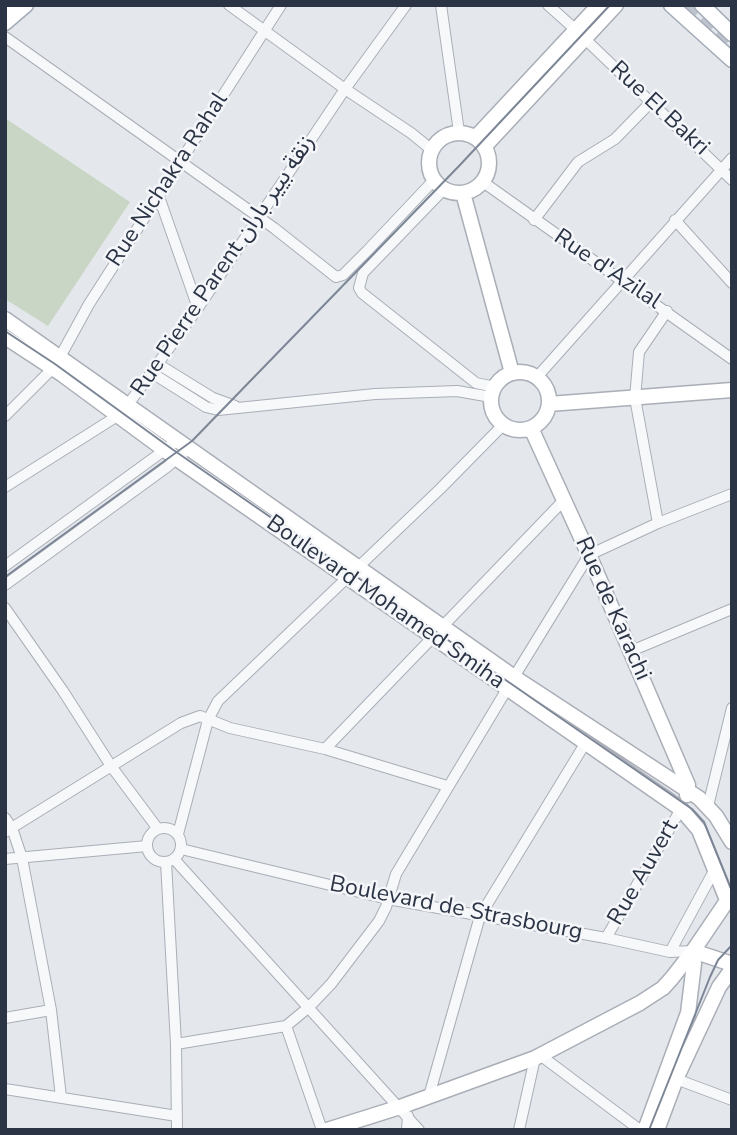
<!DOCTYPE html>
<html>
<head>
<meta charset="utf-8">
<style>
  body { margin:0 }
  #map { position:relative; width:737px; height:1135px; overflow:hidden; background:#e4e7ec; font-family:"Nunito Sans",sans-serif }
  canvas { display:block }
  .frame { position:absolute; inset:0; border:7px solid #2b3445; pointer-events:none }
</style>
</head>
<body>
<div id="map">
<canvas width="737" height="1135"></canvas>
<div class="frame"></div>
</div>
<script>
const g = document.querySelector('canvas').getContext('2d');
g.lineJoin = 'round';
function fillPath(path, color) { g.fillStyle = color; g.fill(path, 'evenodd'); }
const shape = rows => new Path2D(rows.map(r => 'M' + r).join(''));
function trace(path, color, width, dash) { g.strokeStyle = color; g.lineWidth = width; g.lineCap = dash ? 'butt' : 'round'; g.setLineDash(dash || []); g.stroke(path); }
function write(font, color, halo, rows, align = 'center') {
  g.font = font + ' "Nunito Sans","Noto Sans Arabic",sans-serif'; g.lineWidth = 5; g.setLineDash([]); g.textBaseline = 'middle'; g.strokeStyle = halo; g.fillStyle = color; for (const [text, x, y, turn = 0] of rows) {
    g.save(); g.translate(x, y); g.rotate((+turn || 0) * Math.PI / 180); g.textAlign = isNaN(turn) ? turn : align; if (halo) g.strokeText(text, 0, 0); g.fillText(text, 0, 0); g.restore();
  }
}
fillPath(shape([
  [5,118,130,202,48,326,5,299]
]), '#c9d6c5');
trace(shape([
  [686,5,732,48]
]), '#bfc3cb', 14, [14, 7]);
const street = shape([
  [229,5,345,89,411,133,432,150],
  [441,5,459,132],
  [548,5,576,30],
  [5,37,274,228,336,277,343,275,367,251,434,180],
  [585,39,732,180],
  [483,182,732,359],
  [444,189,363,273,359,288,362,293,476,383,495,387],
  [158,194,198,308],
  [534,220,578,162,615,139,651,102],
  [675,220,732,283],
  [60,357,89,304,281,5],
  [158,364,213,398,235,406],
  [152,373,206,407,218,410,375,394,457,391,491,397],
  [537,377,732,158],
  [5,416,53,368],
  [5,487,122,413,198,308,345,89,406,5],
  [658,523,635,398,639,352,667,311],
  [5,566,177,441],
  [5,585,167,467,188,449],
  [5,608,63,691,111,766,158,829],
  [442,627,564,500],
  [631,651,732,609],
  [514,677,589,555,658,523,732,494],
  [325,749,433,637],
  [708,806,732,708],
  [5,818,12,828,22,858,51,1010,61,1097],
  '147 845a17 17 0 1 1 34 0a17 17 0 1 1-34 0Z',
  [5,832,181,723,200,716,230,728,325,749,447,786],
  [178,834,208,720,218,701,440,489,503,425],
  [181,849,388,899,606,938,670,952,693,951],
  [5,859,147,846],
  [174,859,419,1130],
  [166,862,176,1044,177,1130],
  [606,938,681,809],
  [670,952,715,869],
  [5,1018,51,1010],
  [286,1026,322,1130],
  [176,1044,286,1026,309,1007,331,984,379,921,386,907,396,874,507,689],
  [540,1055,640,1130],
  [676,1079,732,1100],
  [5,1089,177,1116],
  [429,1096,480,916,586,742],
  [407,1130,408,1116],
  [519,1130,535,1058]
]);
const secondary = shape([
  '429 163a30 30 0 1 1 60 0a30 30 0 1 1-60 0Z',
  [476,137,599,5],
  [485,146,616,5],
  [463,193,512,373],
  [5,319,514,677,699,798,716,816,732,842],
  [5,337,63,375,177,459,681,809,699,830,727,900],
  '491 401a29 29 0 1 1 58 0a29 29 0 1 1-58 0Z',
  [549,404,732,390],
  [531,428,589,555,688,785,687,795],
  [693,951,732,964],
  [327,1130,400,1107,535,1058,640,1003,663,988,672,978,693,951,731,895],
  [645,1130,688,1013,694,964,693,951],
  [657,1130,676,1079,719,987,732,969]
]);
const primary = shape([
  [671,5,732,60],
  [702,5,732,34],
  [5,23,26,5]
]);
const highway = shape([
  [5,11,12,5]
]);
trace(street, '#a9aeb7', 12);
trace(secondary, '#a9aeb7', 17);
trace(primary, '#a3abb8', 17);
trace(highway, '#8b94a3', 20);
trace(street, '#f7f8fa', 10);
trace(secondary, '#fff', 14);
trace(primary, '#fff', 14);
trace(highway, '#fff', 18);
trace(shape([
  [5,331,55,364,172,449,692,809,704,822,732,891],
  [5,577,192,441,459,166,610,5],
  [649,1130,710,977,718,960,732,945]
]), '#7d8696', 2);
write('23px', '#2b3445', '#f4f6f9', [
  ["Rue El Bakri",659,109,43],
  ["Rue Nichakra Rahal",168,180,-57],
  ["Rue Pierre Parent زنقة بيير باران",224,266,-56],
  ["Rue d'Azilal",607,270,34],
  ["Boulevard Mohamed Smiha",385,603,35],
  ["Rue de Karachi",612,609,66],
  ["Rue Auvert",644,873,-60],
  ["Boulevard de Strasbourg",456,909,11]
]);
</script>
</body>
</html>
